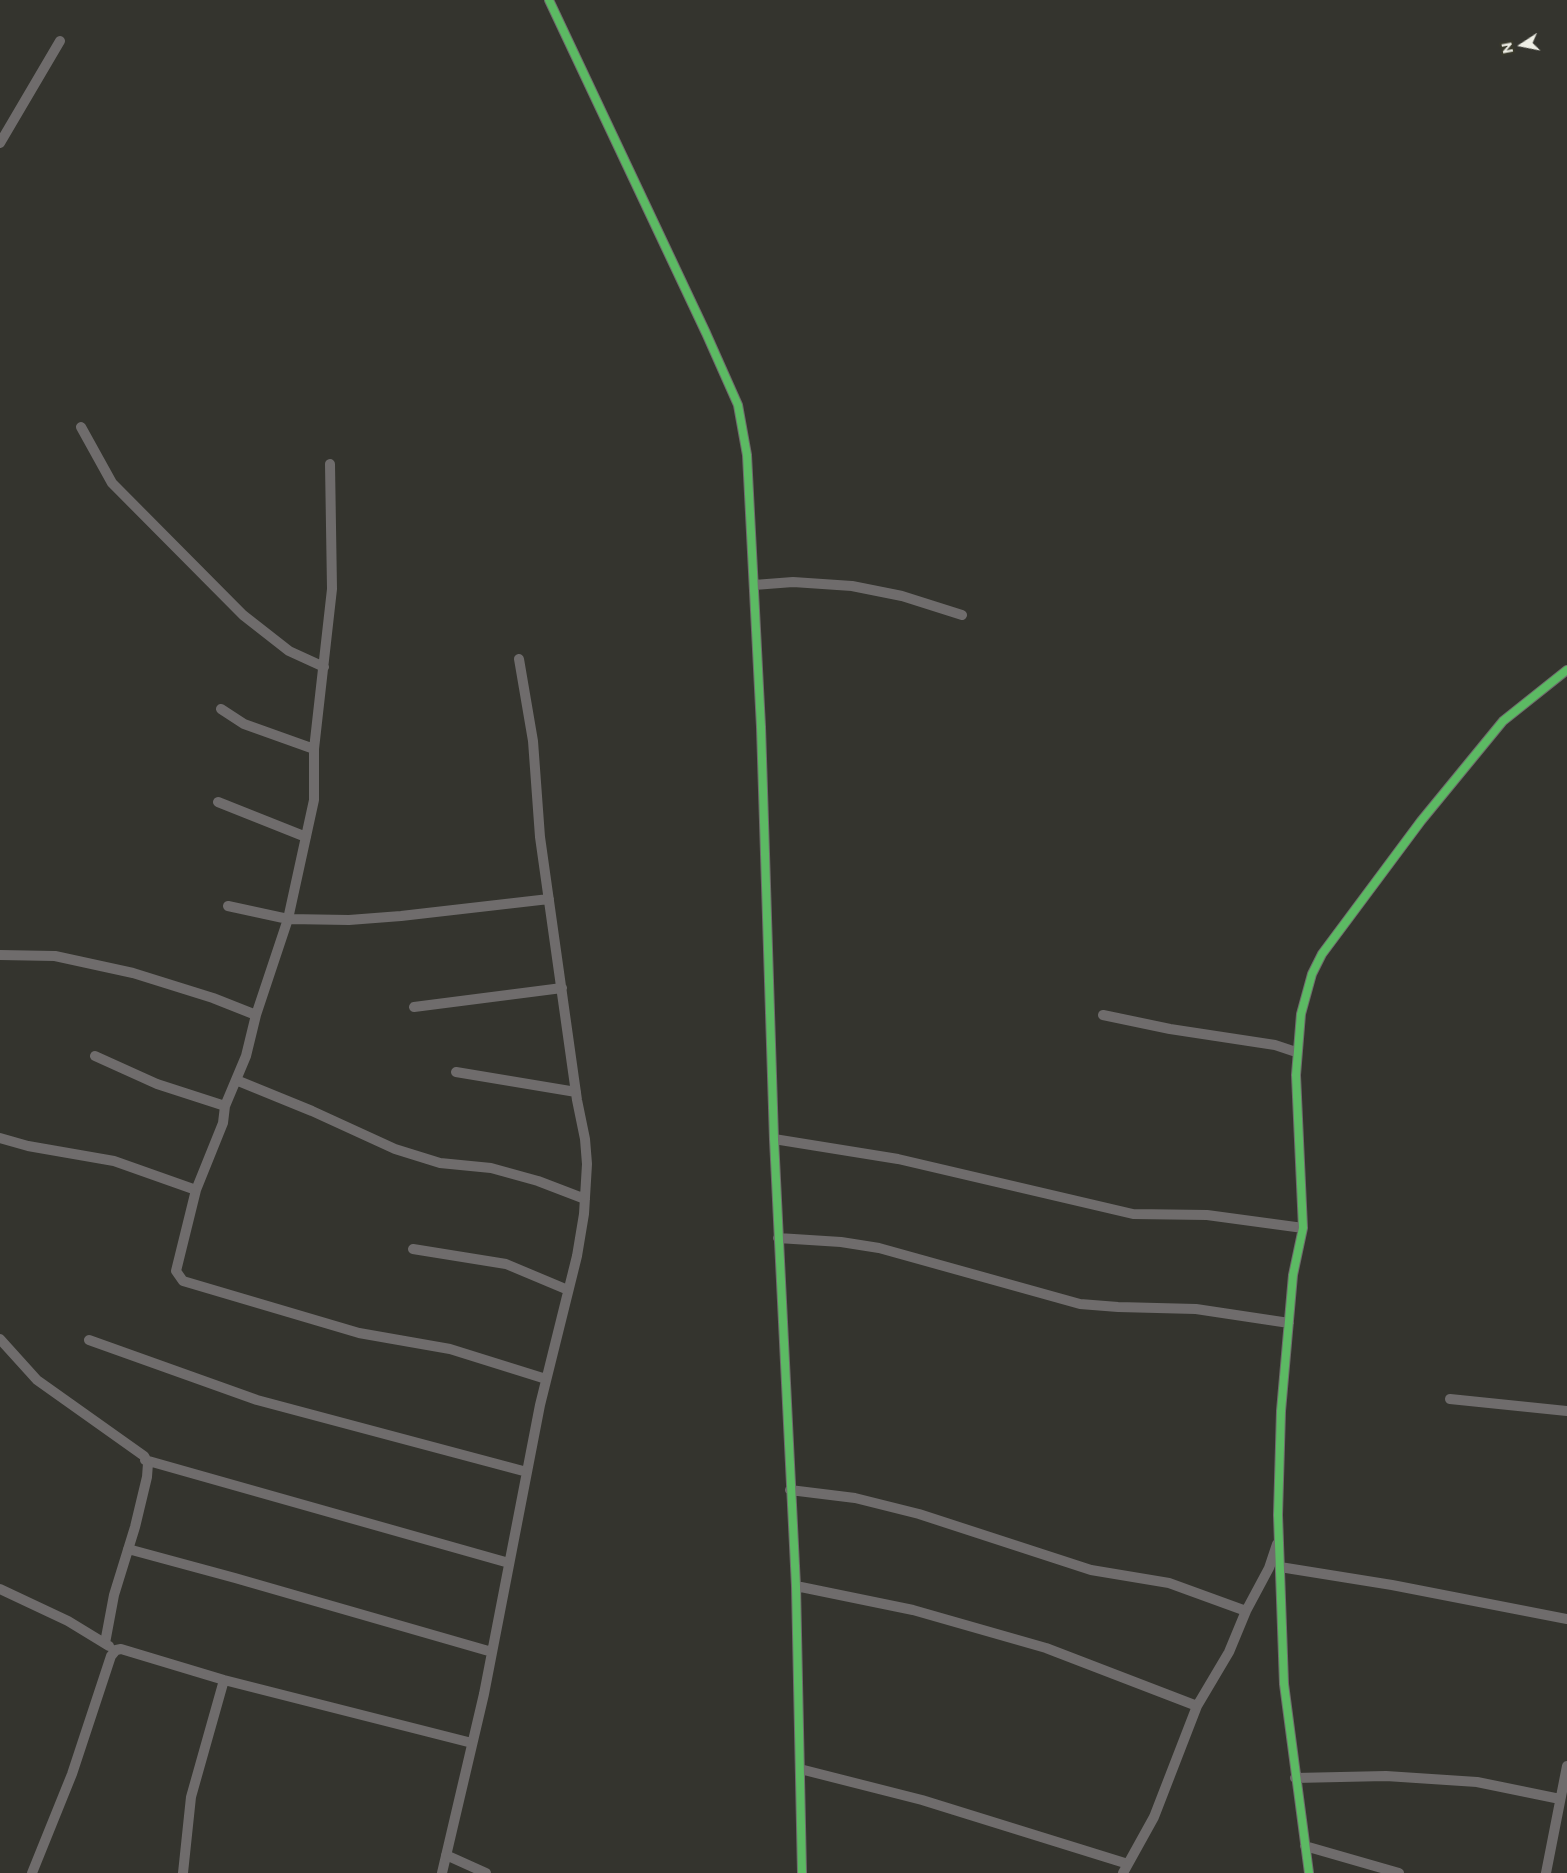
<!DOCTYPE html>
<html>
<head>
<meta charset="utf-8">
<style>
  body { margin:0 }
  #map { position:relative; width:1567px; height:1873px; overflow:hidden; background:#34342e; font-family:Montserrat,sans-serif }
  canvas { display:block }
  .north { position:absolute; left:1497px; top:20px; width:50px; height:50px; -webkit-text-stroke:4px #38382a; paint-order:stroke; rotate:259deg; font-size:14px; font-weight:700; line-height:20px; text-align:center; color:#eeeee5 }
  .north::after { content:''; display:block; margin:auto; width:18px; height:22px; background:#eeeee5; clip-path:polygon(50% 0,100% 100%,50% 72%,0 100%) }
</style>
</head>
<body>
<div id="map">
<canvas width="1567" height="1873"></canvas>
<div class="north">N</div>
</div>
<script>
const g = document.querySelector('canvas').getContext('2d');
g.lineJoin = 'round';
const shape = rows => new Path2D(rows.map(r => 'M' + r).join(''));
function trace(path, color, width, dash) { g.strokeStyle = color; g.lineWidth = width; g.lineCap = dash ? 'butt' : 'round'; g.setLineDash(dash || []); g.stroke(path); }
trace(shape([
  [549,0,706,333,738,405,747,455,761,727,774,1139,796,1586,802,1873],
  [0,143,60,41],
  [81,427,112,483,243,615,289,651,324,667],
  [330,464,332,589,314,749,314,800,288,919,256,1015,246,1056,225,1106,223,1123,196,1190,176,1271,183,1281,359,1333,450,1349,546,1379],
  [754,585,793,582,852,586,902,596,962,615],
  [221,709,244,724,314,749],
  [218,802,306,837],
  [228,906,288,919,349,920,401,916,549,899],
  [0,955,55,956,133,973,213,998,256,1015],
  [414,1007,562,988],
  [1103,1015,1170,1029,1275,1045,1296,1052],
  [95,1056,157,1084,225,1106],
  [456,1072,576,1092],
  [236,1080,312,1111,395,1149,440,1163,491,1168,538,1181,585,1199],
  [0,1138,28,1146,114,1161,196,1190],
  [774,1139,898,1159,1133,1214,1207,1215,1303,1228],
  [778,1238,841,1242,879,1248,1080,1304,1118,1307,1196,1309,1289,1323],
  [413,1249,506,1264,568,1290],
  [0,1339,37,1380,144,1456,148,1463,147,1477,135,1527,114,1595,105,1643],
  [89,1340,257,1400,527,1472],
  [1450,1399,1567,1411],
  [145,1460,509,1563],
  [790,1490,855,1498,919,1514,1091,1570,1169,1583,1246,1611],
  [128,1549,235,1578,492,1652],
  [1280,1567,1392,1585,1567,1619],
  [796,1586,913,1610,1046,1648,1197,1706],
  [0,1589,68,1621,109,1646],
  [800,1769,922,1800,1128,1864],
  [1295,1778,1386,1776,1477,1782,1560,1799],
  [1305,1846,1399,1873],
  [446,1855,486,1873],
  [32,1873,72,1774,111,1656,116,1650,121,1649,224,1680,472,1743],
  [183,1873,191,1797,224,1680],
  [442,1873,484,1694,540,1405,577,1256,584,1214,587,1164,585,1139,577,1100,540,837,533,741,519,659],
  [1123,1873,1154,1817,1197,1706,1229,1652,1246,1611,1269,1568,1277,1544],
  [1309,1873,1284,1684,1278,1515,1281,1411,1293,1275,1303,1228,1296,1075,1301,1014,1312,974,1322,954,1421,821,1503,721,1567,670],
  [1546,1873,1567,1766]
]), '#6f6c6c', 10);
trace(shape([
  [549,0,706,333,738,405,747,455,761,727,774,1139,796,1586,802,1873],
  [1309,1873,1284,1684,1278,1515,1281,1411,1293,1275,1303,1228,1296,1075,1301,1014,1312,974,1322,954,1421,821,1503,721,1567,670]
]), '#5cba63', 8);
</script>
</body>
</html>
